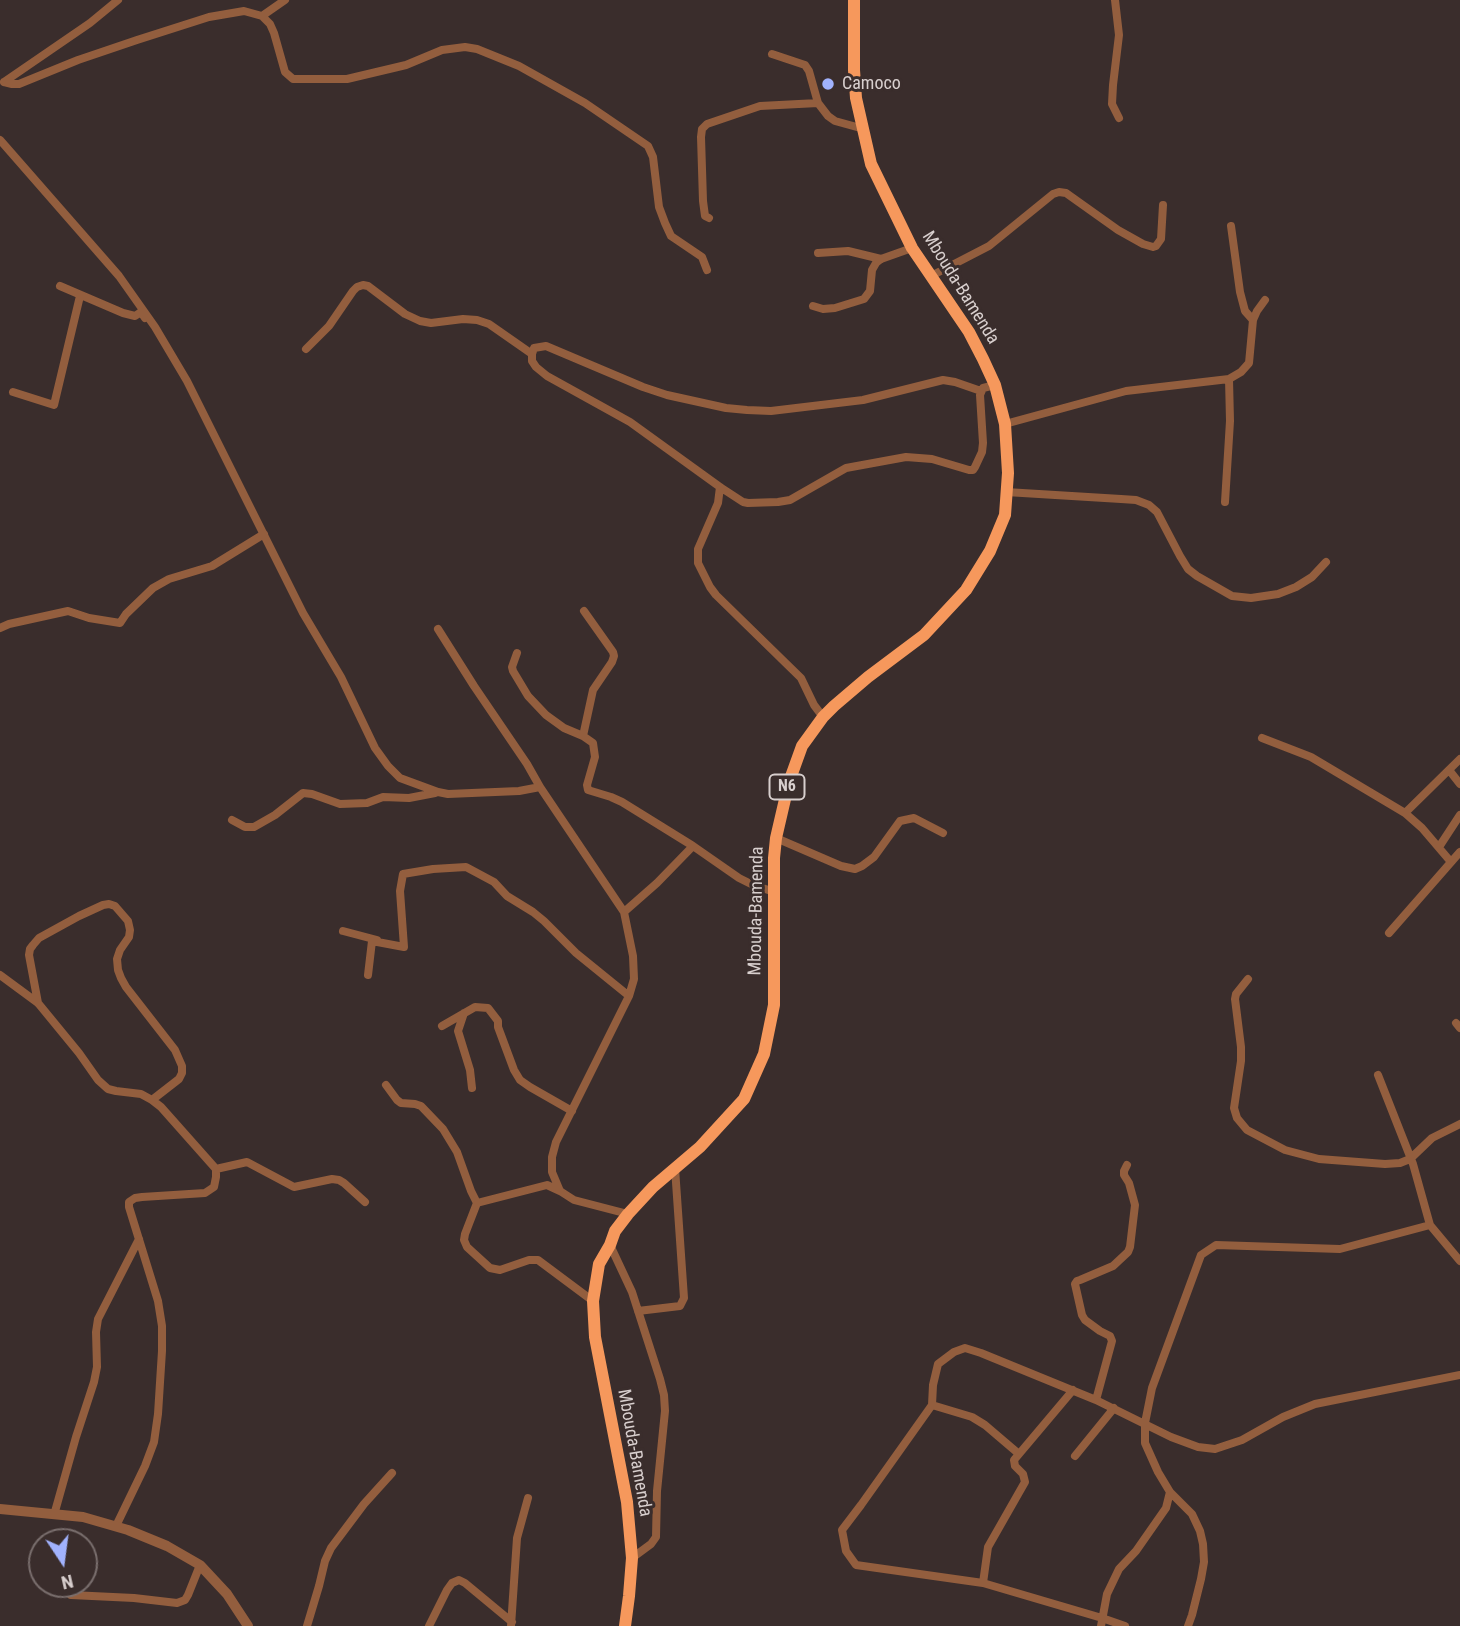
<!DOCTYPE html>
<html>
<head>
<meta charset="utf-8">
<style>
  body { margin:0 }
  #map { position:relative; width:1460px; height:1626px; overflow:hidden; background:#3a2d2c; font-family:"Roboto Condensed",sans-serif }
  canvas { display:block }
  .north { position:absolute; left:28px; top:1528px; width:70px; height:70px; box-sizing:border-box; background:#3a2d2c; border:2px solid #796e6d; border-radius:50%; rotate:167deg; font-size:19px; font-weight:700; line-height:28px; text-align:center; color:#d8cfce }
  .north::after { content:''; display:block; margin:auto; width:24px; height:32px; background:#a1b2fd; clip-path:polygon(50% 0,100% 100%,50% 72%,0 100%) }
</style>
</head>
<body>
<div id="map">
<canvas width="1460" height="1626"></canvas>
<div class="north">N</div>
</div>
<script>
const g = document.querySelector('canvas').getContext('2d');
g.lineJoin = 'round';
const shape = rows => new Path2D(rows.map(r => 'M' + r).join(''));
function trace(path, color, width, dash) { g.strokeStyle = color; g.lineWidth = width; g.lineCap = dash ? 'butt' : 'round'; g.setLineDash(dash || []); g.stroke(path); }
function write(font, color, halo, rows, align = 'center') {
  g.font = font + ' "Roboto Condensed",sans-serif'; g.lineWidth = 6; g.setLineDash([]); g.textBaseline = 'middle'; g.strokeStyle = halo; g.fillStyle = color; for (const [text, x, y, turn = 0] of rows) {
    g.save(); g.translate(x, y); g.rotate((+turn || 0) * Math.PI / 180); g.textAlign = isNaN(turn) ? turn : align; if (halo) g.strokeText(text, 0, 0); g.fillText(text, 0, 0); g.restore();
  }
}
trace(shape([
  [1115,0,1119,35,1113,85,1112,104,1119,118],
  [262,16,285,0],
  [772,54,805,65,809,71,818,103,828,116,835,121,864,129],
  [4,82,12,84,19,84,78,60,137,40,209,17,244,11,262,16,270,24,274,33,285,72,293,79,347,79,406,65,442,50,465,47,477,49,519,66,585,103,648,146,653,157,659,207,665,223,671,236,702,257,707,270],
  [4,82,90,23,118,0],
  [0,140,119,276,155,327,187,381,303,613,341,677,375,748,388,766,400,778,438,792,448,794,519,791,540,787,624,912,633,956,634,979,629,996,556,1142,552,1157,552,1172,560,1191,574,1200,628,1214],
  [709,218,705,216,703,201,701,137,702,129,707,124,760,106,818,103],
  [1231,226,1240,292,1245,311,1253,320],
  [818,253,848,251,881,259],
  [931,276,989,246,1053,194,1059,192,1066,193,1118,230,1143,244,1153,247,1156,246,1161,239,1163,205],
  [60,286,123,313,135,316,141,312,145,318],
  [813,306,823,309,835,308,864,299,870,291,872,270,876,263,881,259,912,248],
  [306,349,329,326,353,291,357,287,363,285,368,286,405,314,420,321,431,323,463,319,477,320,489,324,532,354,532,361,536,367,547,376,630,422,720,487,743,502,748,503,778,502,790,500,846,468,906,457,932,459,969,470,973,470,975,467,982,452,983,443,980,395,983,388,995,385],
  [532,354,534,348,546,346,643,387,667,395,726,408,747,410,771,411,863,400,943,380,955,382,981,391],
  [13,392,54,405,80,296],
  [1005,424,1126,391,1229,379,1241,372,1249,363,1253,320,1257,311,1265,300],
  [720,487,718,503,698,549,698,563,710,587,716,595,801,678,814,705,823,717],
  [1006,492,1121,499,1136,500,1149,505,1157,512,1180,556,1188,569,1197,576,1232,596,1251,598,1278,594,1296,587,1312,577,1326,562],
  [1225,502,1230,421,1229,379],
  [0,628,9,624,68,611,89,618,120,623,126,614,153,588,169,579,212,566,264,534],
  [438,629,474,686,527,764,540,787],
  [517,653,512,667,513,671,528,696,546,715,564,728,583,736,593,743,595,757,587,785,588,790,611,797,622,802,693,846,739,878,751,884,774,892],
  [583,736,593,690,612,662,614,656,613,652,584,611],
  [1262,738,1311,757,1405,813,1422,828,1451,862],
  [1449,770,1460,784],
  [1405,813,1460,759],
  [232,820,245,827,254,827,275,815,303,793,312,794,340,804,367,803,383,797,409,798,435,793],
  [776,838,841,866,855,869,862,866,874,857,900,821,914,818,943,833],
  [1439,847,1460,815],
  [624,912,657,883,693,846],
  [343,931,377,940],
  [1389,933,1460,852],
  [0,975,38,1003,79,1053,98,1080,108,1089,116,1091,141,1094,152,1100,161,1107,216,1169,216,1177,214,1187,205,1193,142,1197,135,1198,129,1202,129,1207,158,1301,162,1326,162,1351,158,1414,154,1442,145,1466,116,1526],
  [368,975,372,941,404,947,400,891,403,874,433,869,466,867,494,882,507,896,533,912,544,921,576,953,629,996],
  [1248,979,1236,994,1235,999,1241,1047,1241,1061,1234,1108,1237,1118,1247,1130,1285,1150,1319,1159,1385,1164,1400,1163,1410,1159,1432,1138,1460,1124],
  [38,1003,29,955,30,949,33,945,39,938,79,916,103,905,109,904,115,906,128,921,130,930,129,937,120,950,117,959,118,970,121,978,126,987,175,1050,182,1066,182,1073,179,1079,152,1100],
  [464,1013,458,1031,470,1070,472,1088],
  [1456,1023,1460,1028],
  [442,1026,475,1007,488,1008,498,1021,498,1027,514,1070,520,1080,530,1087,572,1111],
  [1378,1075,1413,1164,1430,1225,1460,1261],
  [386,1085,397,1100,401,1103,415,1104,421,1106,443,1129,457,1152,471,1191,477,1203,547,1185,560,1191],
  [216,1169,247,1162,294,1187,332,1179,339,1180,344,1183,365,1202],
  [477,1203,465,1234,464,1240,467,1247,490,1268,500,1270,529,1260,538,1260,593,1301],
  [610,1245,632,1292,660,1379,664,1395,665,1411,657,1491,656,1537,651,1544,632,1558],
  [638,1311,680,1306,684,1298,675,1168],
  [1096,1400,1112,1341,1110,1336,1100,1331,1085,1320,1082,1315,1075,1284,1077,1281,1080,1280,1113,1266,1128,1252,1130,1247,1135,1205,1129,1183,1124,1175,1124,1171,1127,1165],
  [932,1405,972,1417,985,1425,1019,1454],
  [1075,1456,1114,1408],
  [1170,1492,1192,1514,1200,1531,1203,1544,1204,1562,1201,1579,1192,1615,1188,1626],
  [54,1515,76,1437,94,1382,97,1367,96,1332,98,1319,139,1239],
  [983,1583,988,1547,1025,1482,1023,1474,1015,1466,1014,1460,1073,1390],
  [71,1595,134,1598,177,1603,185,1600,188,1595,200,1565],
  [307,1626,319,1586,325,1561,331,1548,364,1504,392,1473],
  [429,1626,447,1590,452,1583,459,1580,465,1583,512,1622],
  [511,1626,517,1538,528,1498],
  [1101,1626,1107,1594,1119,1569,1136,1551,1166,1508,1170,1492,1158,1472,1145,1443,1145,1423,1152,1388,1201,1255,1216,1245,1340,1249,1430,1225],
  [1125,1626,1102,1618,983,1583,856,1565,846,1551,842,1530,861,1505,932,1405,933,1385,938,1364,954,1352,965,1348,981,1353,1096,1400,1171,1437,1198,1447,1215,1449,1242,1440,1283,1417,1315,1404,1460,1375]
]), '#935e3e', 8);
trace(shape([
  [0,1509,83,1517,128,1530,167,1546,200,1565,227,1594,248,1626]
]), '#935e3e', 10);
trace(shape([
  [625,1626,629,1596,632,1558,627,1502,595,1337,593,1301,599,1264,610,1245,615,1231,628,1214,653,1187,700,1147,744,1099,764,1054,774,1005,774,858,776,838,789,782,802,746,823,717,834,706,868,677,924,635,966,590,990,551,1005,515,1008,473,1005,424,995,385,983,359,969,332,912,248,871,164,856,98,854,70,854,0]
]), '#f6985c', 12);
for (const [x, y, r, color] of [
  [828,84,7,"#a1b2fd"]
]) { const dot = new Path2D(); dot.arc(x, y, r, 0, 2 * Math.PI); g.fillStyle = color; g.fill(dot); trace(dot, '#3a2d2c', 2.5); }
for (const [x, y, w] of [
  [787,787,35]
]) { const box = new Path2D(); box.roundRect(x - w / 2, y - 12.5, w, 25, 5); g.fillStyle = '#3a2d2c'; g.fill(box); trace(box, '#d8cfce', 2); }
write('bold 16px', '#d8cfce', null, [
  ["N6",787,787]
]);
write('18px', '#d8cfce', '#3a2d2c', [
  ["Camoco",842,84]
], 'left');
write('18px', '#d8cfce', '#3a2d2c', [
  ["Mbouda-Bamenda",960,288,58],
  ["Mbouda-Bamenda",757,911,-89],
  ["Mbouda-Bamenda",634,1453,80]
]);
</script>
</body>
</html>
